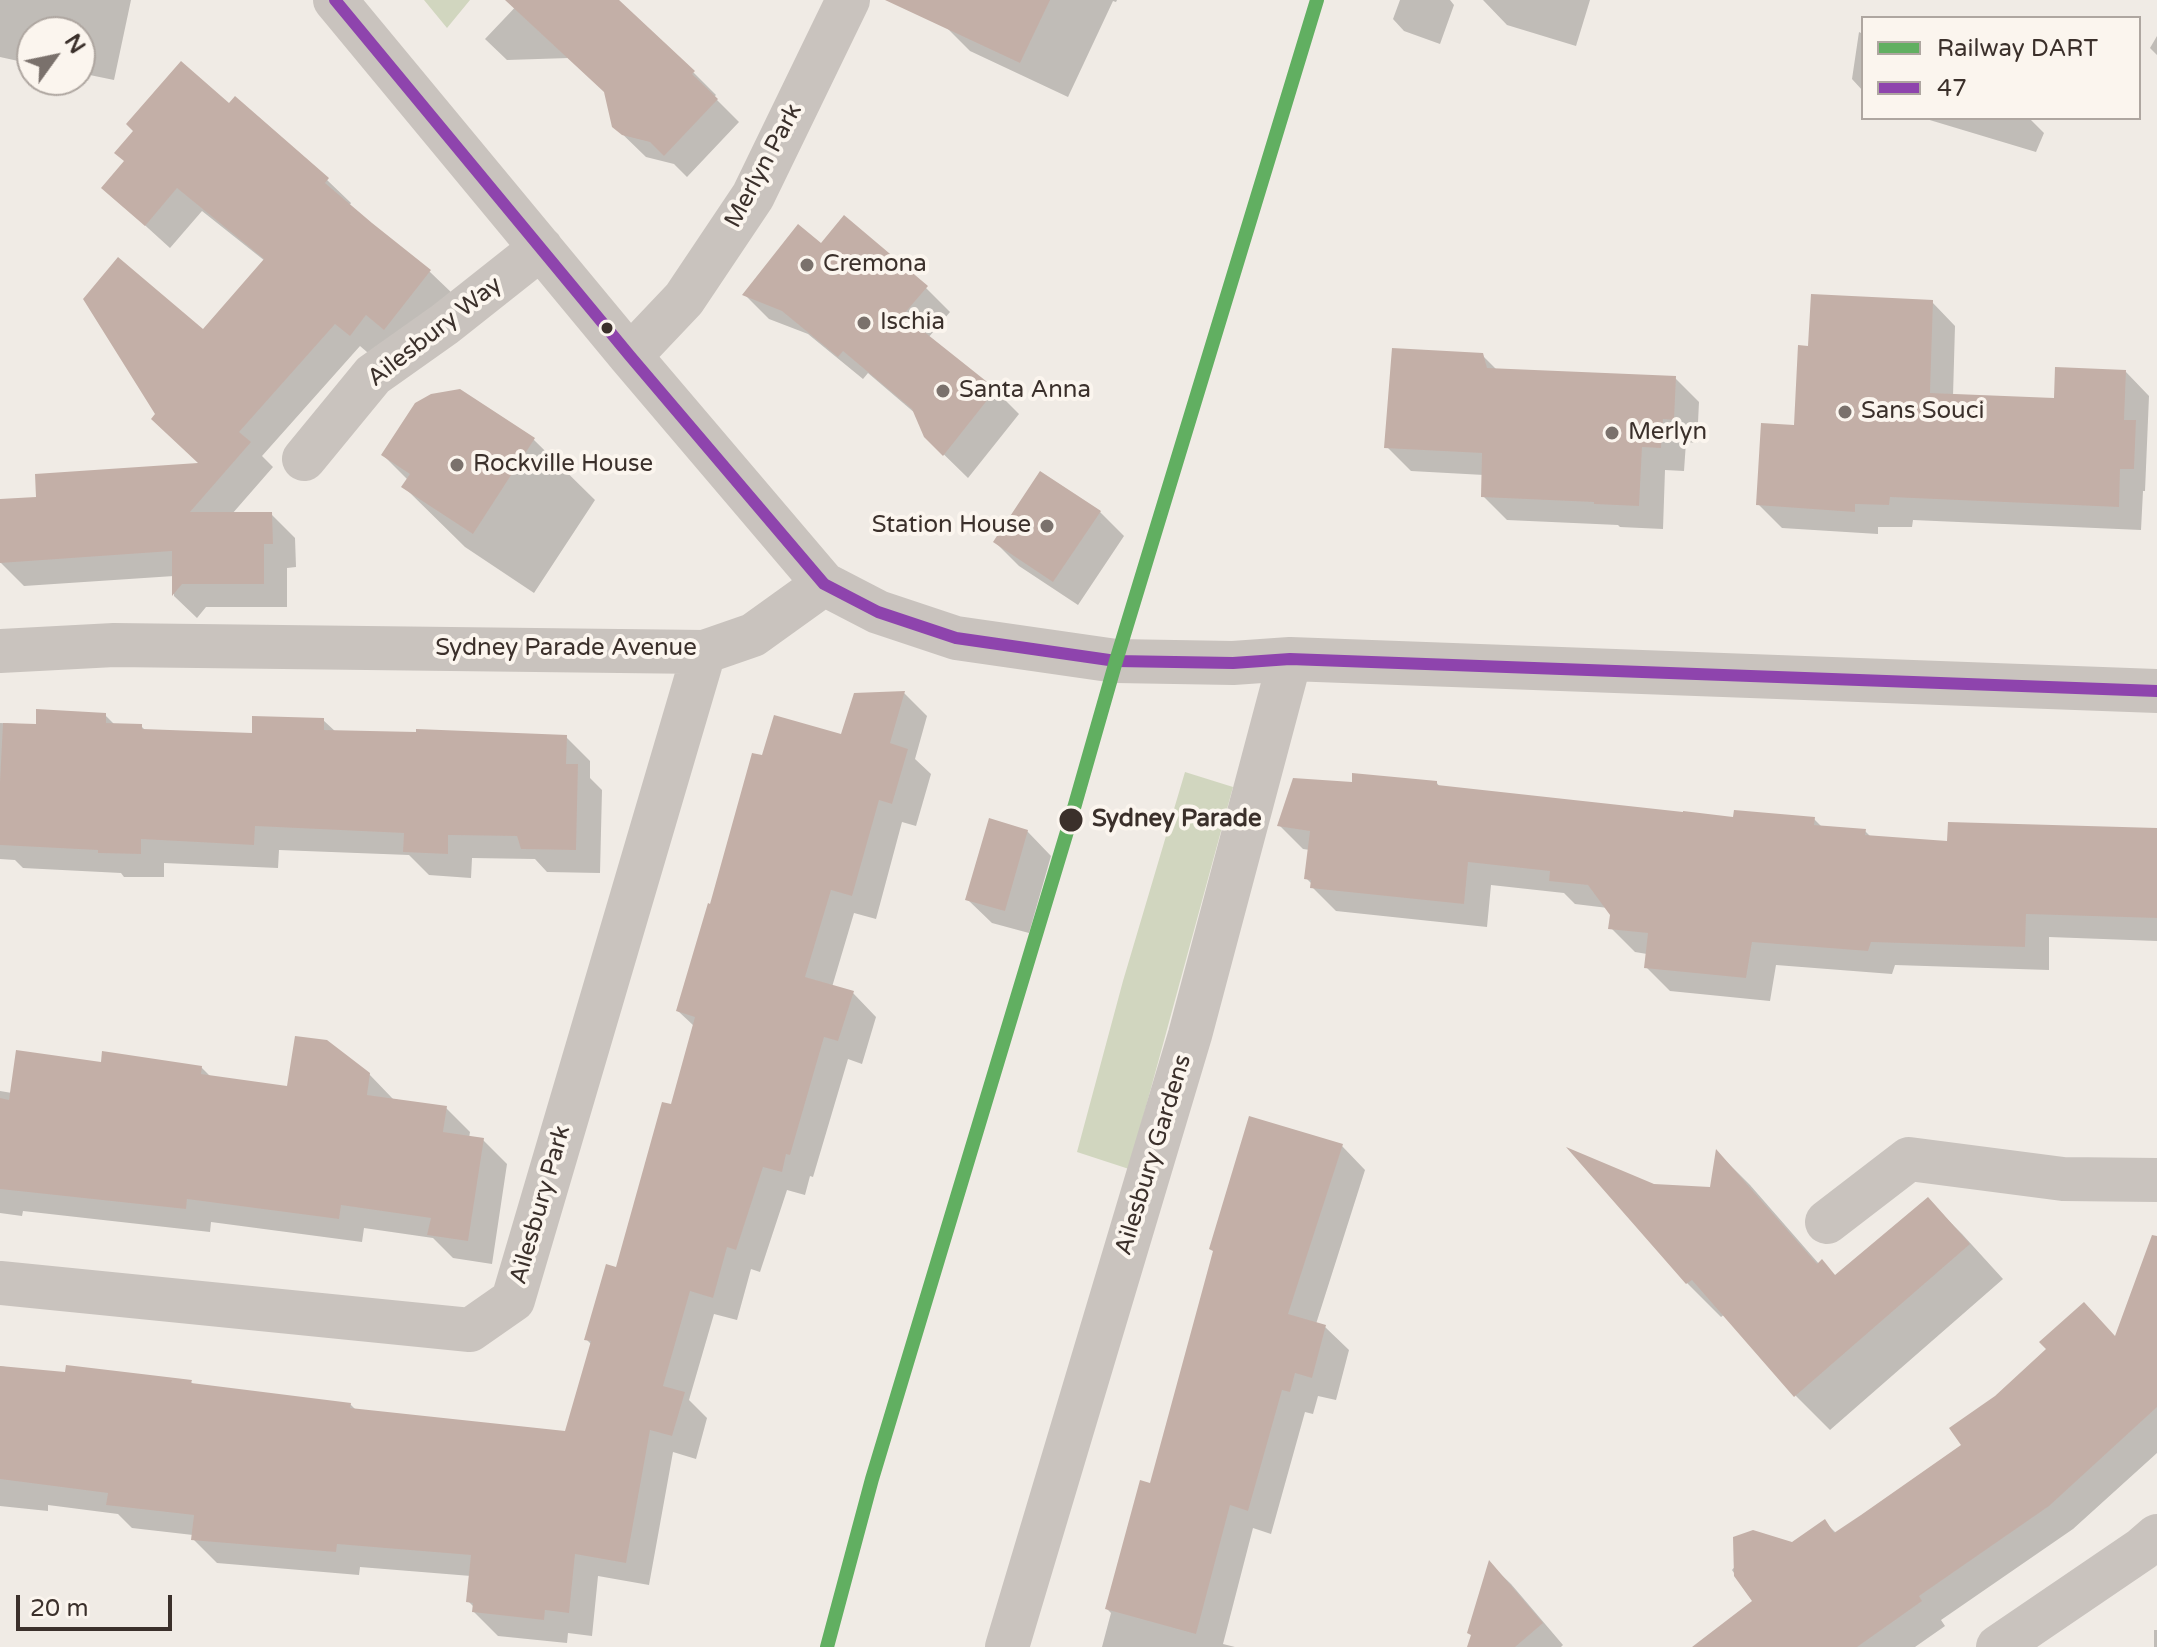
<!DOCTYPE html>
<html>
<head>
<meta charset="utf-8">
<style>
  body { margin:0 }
  #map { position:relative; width:2157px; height:1647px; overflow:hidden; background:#f0ebe5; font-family:"Varela Round",sans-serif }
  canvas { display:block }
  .legend { position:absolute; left:1861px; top:16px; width:280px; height:104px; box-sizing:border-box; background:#fbf5ee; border:2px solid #aea6a0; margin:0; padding:10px 14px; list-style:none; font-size:24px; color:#3b302b }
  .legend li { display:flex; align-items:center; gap:16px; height:40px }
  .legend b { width:40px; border:2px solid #aea6a0 }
  .north { position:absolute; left:16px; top:16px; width:80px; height:80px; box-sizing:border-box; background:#fbf5ee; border:2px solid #aea6a0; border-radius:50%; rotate:57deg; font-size:22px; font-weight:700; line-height:32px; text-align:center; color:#3b302b }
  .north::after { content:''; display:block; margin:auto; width:28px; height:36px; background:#7a716c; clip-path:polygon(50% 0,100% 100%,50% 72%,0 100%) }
  .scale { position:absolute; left:16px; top:1595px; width:156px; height:36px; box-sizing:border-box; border:4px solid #3b302b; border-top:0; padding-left:10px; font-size:24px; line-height:28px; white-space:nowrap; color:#3b302b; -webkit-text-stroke:6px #fbf5ee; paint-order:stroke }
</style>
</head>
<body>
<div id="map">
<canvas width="2157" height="1647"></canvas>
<ul class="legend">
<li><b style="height:10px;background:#61af61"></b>Railway DART</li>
<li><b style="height:10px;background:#8e44ad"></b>47</li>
</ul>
<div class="north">N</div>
<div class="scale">20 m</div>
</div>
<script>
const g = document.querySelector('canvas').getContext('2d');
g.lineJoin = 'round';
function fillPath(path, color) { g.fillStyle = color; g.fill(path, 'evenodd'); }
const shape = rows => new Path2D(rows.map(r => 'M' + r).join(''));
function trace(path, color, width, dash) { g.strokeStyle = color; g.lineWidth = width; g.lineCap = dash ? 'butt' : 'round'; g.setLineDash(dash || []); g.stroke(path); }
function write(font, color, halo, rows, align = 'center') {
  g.font = font + ' "Varela Round",sans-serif'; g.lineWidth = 8; g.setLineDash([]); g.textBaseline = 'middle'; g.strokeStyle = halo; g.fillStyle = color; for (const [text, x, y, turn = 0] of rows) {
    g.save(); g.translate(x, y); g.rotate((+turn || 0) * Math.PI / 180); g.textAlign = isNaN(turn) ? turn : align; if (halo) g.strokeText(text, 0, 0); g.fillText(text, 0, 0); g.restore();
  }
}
fillPath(shape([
  [424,0,470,0,447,28],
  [1185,772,1233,787,1129,1169,1077,1152,1123,981]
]), '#d1d6bf');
fillPath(shape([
  [0,0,131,0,114,80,80,73,80,32,32,32,32,64,0,57],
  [522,0,616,0,694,73,716,95,714,97,739,122,687,177,674,164,646,157,614,126,606,93,569,58,507,60,485,39],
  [959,0,1117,0,1116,2,1113,1,1068,97,970,51,946,27],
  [1400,0,1450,0,1454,5,1440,44,1404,31,1393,19],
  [1483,0,1590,0,1576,46,1507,25],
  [1859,32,1863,34,1863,91,1852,79],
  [2157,36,2157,55,2150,48],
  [229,106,327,180,351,203,349,206,430,272,454,295,374,358,360,346,262,456,273,467,232,514,271,514,295,538,296,567,287,568,287,607,206,607,197,618,174,596,174,576,24,586,0,562,0,501,38,499,201,465,203,332,265,261,202,211,170,248,104,188],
  [1923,118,2029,118,2044,133,2036,152],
  [822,246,926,288,950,312,928,338,995,390,1019,414,968,478,925,436,916,414,868,373,863,379,808,334,769,319,745,295],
  [1932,302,1955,326,1953,396,2056,400,2126,372,2149,396,2145,491,2143,491,2141,530,1913,520,1912,527,1878,527,1878,534,1782,528,1758,504,1796,427,1810,348],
  [1482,355,1497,370,1675,378,1699,402,1697,443,1686,442,1684,471,1665,470,1663,529,1620,527,1618,525,1507,520,1483,496,1484,475,1411,471,1387,447],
  [459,391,534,440,595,500,534,593,465,547,404,487,408,480,383,455],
  [1100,512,1124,536,1078,605,1019,566,995,542],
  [904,693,927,716,915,759,931,774,916,826,902,822,876,919,854,913,832,987,853,993,876,1017,862,1064,848,1059,813,1177,810,1176,805,1195,787,1190,760,1272,751,1269,737,1320,714,1314,689,1400,707,1418,696,1459,673,1452,649,1585,598,1576,592,1636,568,1633,567,1643,498,1636,474,1612,474,1607,468,1601,471,1576,360,1567,359,1575,217,1563,193,1539,193,1535,132,1528,118,1514,48,1505,48,1511,0,1506,0,1366,23,1370,191,1382,195,1386,350,1404,356,1410,566,1433,592,1345,586,1339,617,1269,672,1107,694,1026,678,1011,711,907,763,758,842,737],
  [105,715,116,726,141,726,146,731,254,735,323,720,336,732,566,737,590,761,590,778,602,790,600,873,547,872,535,859,472,858,471,878,429,875,409,855,279,850,278,868,164,863,164,877,124,877,121,873,23,868,15,860,0,859,0,723,38,725],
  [1436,782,1441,788,1735,819,1814,819,1823,828,1865,831,1871,837,1949,843,2157,830,2157,941,2049,937,2049,970,1895,965,1892,974,1776,965,1770,1001,1670,991,1646,967,1647,954,1635,952,1611,928,1613,914,1608,908,1575,904,1564,893,1491,885,1487,927,1336,911,1312,887,1312,884,1306,878,1310,850,1303,849,1279,825,1353,784],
  [1027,831,1051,856,1029,933,992,923,967,899],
  [103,1064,201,1067,211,1077,289,1088,369,1074,393,1099,446,1108,470,1132,469,1138,483,1140,507,1164,492,1264,453,1258,433,1238,364,1228,362,1242,211,1222,210,1232,23,1211,22,1216,0,1213,0,1091,12,1093],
  [1342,1146,1365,1170,1316,1324,1325,1327,1349,1350,1336,1400,1318,1396,1313,1414,1305,1412,1271,1534,1253,1528,1223,1644,1235,1647,1102,1647,1111,1613,1107,1609,1152,1486],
  [1718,1153,1750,1185,1819,1264,1836,1276,1928,1200,1962,1234,2003,1279,1830,1430,1796,1396,1725,1314,1721,1317,1687,1283,1654,1186,1712,1189],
  [2157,1382,2157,1453,2073,1529,1941,1620,1945,1626,1915,1647,1694,1647,1754,1602,1732,1570,1761,1535,1792,1544,1824,1521,1836,1533],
  [1490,1564,1511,1584,1563,1645,1561,1647,1469,1647],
  [2154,1630,2157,1630,2157,1647,2154,1647]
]), '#0003');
fillPath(shape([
  [505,0,619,0,695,71,692,74,718,99,664,156,650,142,622,135,612,127,604,92],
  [885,0,1050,0,1020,63],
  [181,61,229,103,235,96,329,178,325,183,372,223,431,270,384,330,366,315,350,336,335,324,239,432,251,442,190,512,272,512,273,544,264,544,264,584,182,584,172,596,172,551,0,563,0,499,36,497,35,474,198,463,151,419,155,414,83,299,118,257,203,329,264,259,177,188,145,226,101,188,124,161,114,153,133,131,126,124],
  [844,215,928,286,903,315,996,389,943,456,924,437,912,409,843,351,838,357,782,311,742,295,798,224,821,243],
  [1811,294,1933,300,1930,393,2054,398,2055,367,2126,370,2124,420,2136,420,2134,469,2120,469,2119,507,1890,497,1889,505,1855,504,1855,512,1756,505,1761,423,1794,425,1798,345,1808,346],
  [1392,348,1483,353,1487,368,1676,376,1674,420,1663,419,1661,448,1642,447,1639,506,1594,504,1594,502,1481,497,1482,453,1384,448],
  [460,389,535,438,473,534,401,487,410,474,381,455,415,403,431,394],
  [1040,471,1101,511,1053,582,993,542],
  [905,691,890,743,908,749,892,804,879,800,852,896,831,890,805,977,854,991,838,1041,824,1037,790,1155,786,1154,782,1172,763,1167,736,1250,727,1247,713,1298,690,1291,663,1386,685,1392,672,1436,650,1430,626,1563,575,1554,569,1613,545,1610,544,1620,472,1612,473,1603,466,1602,471,1555,337,1544,336,1552,191,1540,194,1515,106,1505,108,1493,0,1479,0,1366,65,1372,66,1365,192,1380,191,1383,351,1403,350,1408,565,1431,591,1341,584,1340,606,1264,616,1267,662,1102,671,1104,695,1017,676,1011,708,903,710,904,752,753,762,755,774,715,841,734,854,693],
  [36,709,106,713,106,723,142,724,142,729,252,733,252,716,324,718,324,730,416,732,416,729,567,735,566,764,578,764,576,850,521,849,517,836,448,835,448,854,403,852,404,833,255,826,254,845,141,839,141,854,98,853,98,850,0,845,0,782,3,723,36,724],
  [1352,773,1437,781,1437,785,1683,812,1683,811,1733,817,1734,810,1815,817,1814,825,1866,829,1865,835,1947,841,1948,822,2157,828,2157,918,2026,914,2025,947,1871,942,1868,951,1752,942,1746,978,1644,968,1648,933,1608,929,1610,915,1588,885,1549,881,1550,871,1468,862,1464,904,1310,888,1311,880,1304,879,1310,831,1277,826,1293,778,1352,782],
  [989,818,1028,830,1005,911,965,900],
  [295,1036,327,1040,370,1073,367,1095,447,1106,443,1132,484,1138,468,1241,427,1235,431,1218,341,1205,339,1219,187,1199,186,1209,0,1189,0,1098,9,1100,16,1050,101,1062,102,1051,202,1066,201,1074,287,1086],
  [1249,1116,1343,1144,1288,1314,1326,1325,1312,1378,1295,1373,1290,1392,1282,1390,1248,1511,1230,1505,1196,1634,1105,1609,1140,1480,1150,1483,1213,1251,1209,1249],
  [1566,1147,1654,1184,1710,1187,1716,1149,1817,1264,1822,1259,1835,1275,1928,1197,1970,1244,1794,1397,1692,1280,1686,1284],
  [2152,1235,2157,1236,2157,1407,2049,1506,1919,1596,1922,1601,1857,1647,1692,1647,1752,1601,1734,1576,1733,1537,1753,1530,1792,1542,1825,1519,1834,1533,1861,1515,1961,1445,1949,1428,1995,1396,2046,1349,2039,1342,2084,1302,2115,1336],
  [1489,1560,1543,1623,1515,1647,1467,1647,1471,1635,1467,1633]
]), '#c3afa7');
trace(shape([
  [335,0,630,356,824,584,878,612,956,638,1116,661,1233,663,1290,659,2157,691],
  [630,356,684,299,753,196,848,0],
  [304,459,373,375,445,324,541,248],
  [0,651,114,645,704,652,753,635,824,584],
  [1827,1222,1909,1159,2063,1179,2157,1180],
  [0,1283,470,1330,513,1300,704,652],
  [1007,1647,1190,1035,1290,659],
  [1998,1647,2142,1549,2157,1536]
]), '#c9c3be', 44);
trace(shape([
  [335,0,630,356,824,584,878,612,956,638,1116,661,1233,663,1290,659,2157,691]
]), '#8e44ad', 12);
trace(shape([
  [827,1647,872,1479,1072,815,1116,661,1317,0]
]), '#61af61', 14);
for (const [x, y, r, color] of [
  [807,265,8,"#7a716c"],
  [864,323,8,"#7a716c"],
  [607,328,7,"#3b302b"],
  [943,391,8,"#7a716c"],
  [1845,412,8,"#7a716c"],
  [1612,433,8,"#7a716c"],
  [457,465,8,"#7a716c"],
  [1047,526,8,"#7a716c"],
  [1071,820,13,"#3b302b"]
]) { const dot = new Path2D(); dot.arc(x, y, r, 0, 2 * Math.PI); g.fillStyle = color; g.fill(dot); trace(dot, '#fbf5ee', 3); }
write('24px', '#3b302b', '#fbf5ee', [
  ["Merlyn Park",764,166,-62],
  ["Ailesbury Way",435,332,-38],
  ["Sydney Parade Avenue",566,649],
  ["Ailesbury Gardens",1154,1155,-73],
  ["Ailesbury Park",541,1205,-74]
]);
write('24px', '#3b302b', '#fbf5ee', [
  ["Cremona",823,265],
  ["Ischia",880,323],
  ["Santa Anna",959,391],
  ["Sans Souci",1861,412],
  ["Merlyn",1628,433],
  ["Rockville House",473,465],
  ["Station House",1031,526,"right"]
], 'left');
write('bold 24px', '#3b302b', '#fbf5ee', [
  ["Sydney Parade",1092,820]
], 'left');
</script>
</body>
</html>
